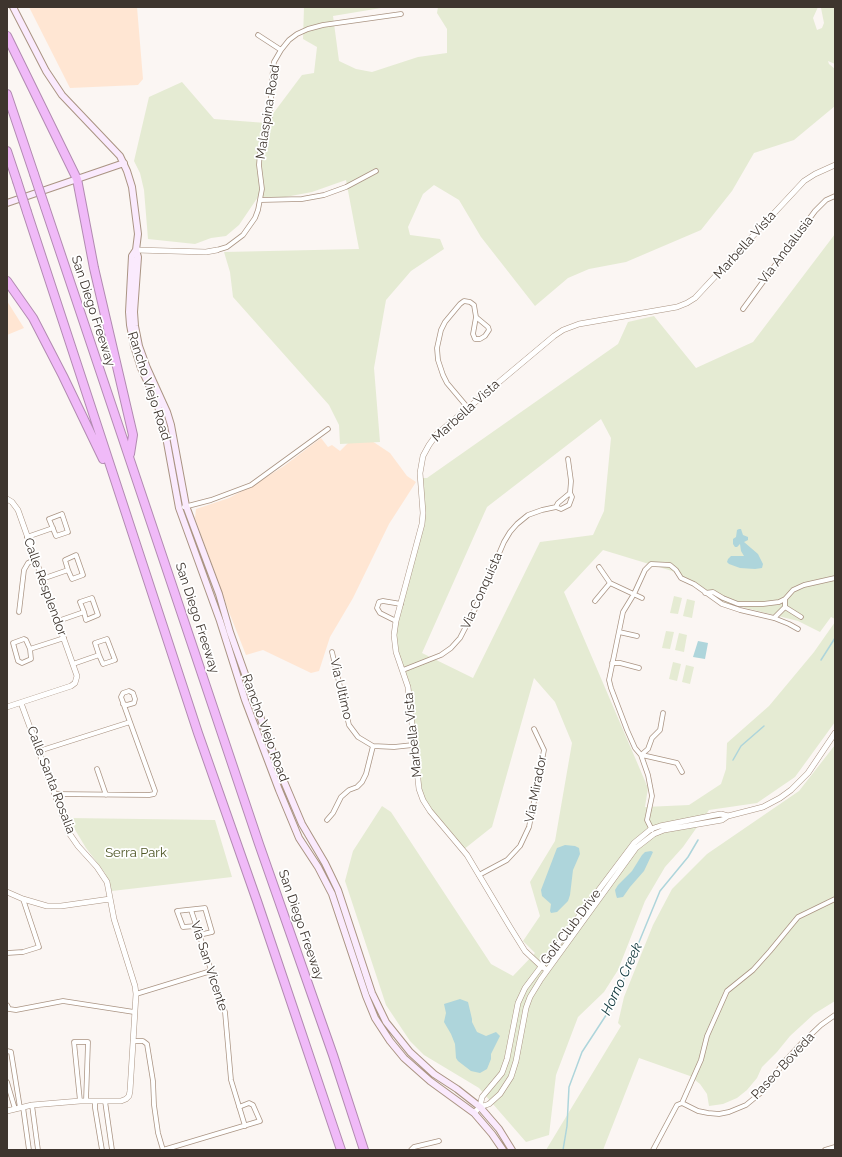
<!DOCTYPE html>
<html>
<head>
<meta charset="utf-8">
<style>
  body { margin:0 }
  #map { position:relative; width:842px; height:1157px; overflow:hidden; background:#fbf6f3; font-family:Raleway,sans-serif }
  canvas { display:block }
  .frame { position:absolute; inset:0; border:8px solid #3e352e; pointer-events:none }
</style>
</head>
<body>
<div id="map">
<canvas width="842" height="1157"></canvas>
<div class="frame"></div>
</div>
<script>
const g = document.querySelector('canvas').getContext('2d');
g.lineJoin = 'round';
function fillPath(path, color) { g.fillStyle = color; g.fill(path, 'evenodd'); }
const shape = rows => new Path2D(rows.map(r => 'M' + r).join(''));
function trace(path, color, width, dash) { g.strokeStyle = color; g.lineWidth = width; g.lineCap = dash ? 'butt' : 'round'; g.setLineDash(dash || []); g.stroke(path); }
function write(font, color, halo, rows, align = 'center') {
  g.font = font + ' Raleway,sans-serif'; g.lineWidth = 3.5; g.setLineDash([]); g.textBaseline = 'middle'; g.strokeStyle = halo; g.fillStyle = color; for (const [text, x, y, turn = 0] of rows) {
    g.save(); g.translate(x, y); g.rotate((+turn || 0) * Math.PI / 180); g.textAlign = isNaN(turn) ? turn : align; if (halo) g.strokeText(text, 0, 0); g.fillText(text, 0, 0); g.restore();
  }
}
fillPath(shape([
  [29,7,137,7,143,79,138,85,70,88],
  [7,301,24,328,7,335],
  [321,438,328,447,332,445,340,451,350,441,372,441,390,453,407,476,416,482,389,524,353,598,330,637,319,671,311,673,263,650,246,655,229,612,195,518,196,509,229,498,260,481,284,466]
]), '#ffe6d3');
fillPath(shape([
  [304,7,387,7,333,16,339,61,356,69,372,72,418,57,447,53,447,29,437,13,438,7,818,7,813,18,817,30,822,28,824,23,821,8,835,7,835,64,828,61,829,64,835,69,835,106,794,140,754,153,732,191,701,230,626,262,589,269,568,278,535,306,481,237,459,200,434,185,423,194,408,227,410,235,440,239,444,249,411,271,386,300,374,368,380,442,340,444,339,425,329,405,233,297,230,272,224,252,359,249,346,180,312,192,280,198,258,197,239,225,226,236,211,238,195,244,148,239,144,190,140,173,134,161,149,97,182,82,214,119,266,123,302,75,314,73,317,47,303,39],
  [835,234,835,619,831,617,820,632,798,621,726,603,672,571,603,550,564,592,648,788,645,807,689,805,721,784,726,769,727,743,769,706,814,652,835,622,835,722,795,777,757,803,709,810,683,847,665,867,645,901,618,970,604,992,578,1017,556,1075,549,1135,526,1142,479,1088,424,1055,410,1041,386,1005,345,881,353,851,382,806,391,812,491,964,513,976,535,953,523,941,540,916,530,882,555,841,572,743,555,702,534,678,492,827,463,850,423,800,408,687,394,635,422,524,420,478,427,478,618,344,628,322,654,316,696,368,753,342],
  [601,419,611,438,604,511,593,535,540,542,473,678,422,653,487,507],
  [674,596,682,598,678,614,670,613],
  [687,599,695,601,692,618,683,616],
  [666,631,674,632,670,649,662,648],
  [679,633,687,635,684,652,675,650],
  [673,662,681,664,677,681,669,679],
  [686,665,694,667,690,684,682,682],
  [835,745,835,1001,814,1014,790,1036,777,1052,762,1067,757,1078,747,1090,737,1098,723,1104,709,1106,707,1094,700,1084,690,1076,639,1058,603,1150,546,1150,621,1026,618,1023,624,997,653,925,672,889,707,854,799,791],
  [68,818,215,820,232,877,112,891,105,873,86,848]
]), '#e5ebd3');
fillPath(shape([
  [739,529,741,529,743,535,748,537,748,540,744,542,758,554,763,564,762,568,755,569,740,568,729,564,727,562,728,559,731,556,744,556,741,551,740,544,737,547,735,547,733,544,733,539,736,537,737,530],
  [698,641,708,643,705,659,693,657],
  [565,845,575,846,579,848,580,854,573,870,570,895,568,901,557,912,551,913,550,911,551,904,542,896,541,890,557,848],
  [651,851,653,852,644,871,630,887,623,897,617,898,616,895,615,890,618,885,632,871,642,855,645,852],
  [460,999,468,1002,472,1019,472,1022,477,1032,486,1036,496,1032,500,1036,491,1054,491,1059,487,1069,480,1073,471,1071,458,1061,456,1058,455,1044,451,1034,444,1022,446,1013,444,1004]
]), '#aed5db');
trace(shape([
  [821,660,835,638],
  [733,760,741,746,764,726],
  [563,1150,567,1126,569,1087,582,1052,614,1003,660,891,688,857,698,840]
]), '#aed5db', 1.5);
const minor = shape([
  [258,35,281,50],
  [261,200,302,199,324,195,346,187,376,171],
  [217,250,227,247,243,235,255,218,258,210,262,189,259,165,260,152,270,116,272,78,274,62,281,50,289,40,297,34,308,29,323,25,401,14],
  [743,309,815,211,826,200,835,196],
  [468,408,447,383,443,375,438,360,437,348,441,330,445,322,460,304,464,301,470,302,474,305,476,317,473,334,475,339,480,339,485,336,489,330,488,327,476,317],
  [184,507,211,500,251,485,328,429],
  [556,507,558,503,570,493],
  [62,514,68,532,56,536,49,519,62,514],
  [27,537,53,528],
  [599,567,610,583],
  [42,579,68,570,65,560,76,555,83,575,72,579,68,570],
  [705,593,713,592,723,598,738,604,763,604,779,602,785,599,793,590,804,585,835,578],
  [595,601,610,583,642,598],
  [785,607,801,617],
  [19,612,24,570,28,563,36,559],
  [774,618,785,607,785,599],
  [58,621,84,612,80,602,92,598,98,615,86,620,84,612],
  [396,621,380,613,377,608,379,602,383,601,401,604],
  [619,632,637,636],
  [30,649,26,640,24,639,13,643,18,661,22,663,31,659,30,649,64,638],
  [332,652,349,725,358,737,373,746,394,747,413,745],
  [612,663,620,663,639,668],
  [73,664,99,655,95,643,107,639,115,660,103,664,99,655],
  [403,670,441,655,451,648,460,638,476,607,504,542,510,532,517,524,528,515,542,510,556,507,561,509,569,505,572,497,570,493,571,481,568,459],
  [39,751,130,722],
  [641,755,648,749,652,738,660,730,663,713],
  [642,755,677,763,682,772],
  [97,769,106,795],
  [55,794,149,795,154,794,155,791,130,722,121,697,123,693,129,691,133,693,135,699,134,703,127,705,123,704],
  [327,820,333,813,341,797,349,790,357,787,362,782,366,774,373,746],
  [652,830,647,820,652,796,648,775,641,755,635,748,627,730,611,688,609,680,623,612,634,594,645,570,651,564,670,565,676,570,681,578,694,584,722,604,740,610,774,618,789,624,798,629],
  [479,875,507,860,520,846,529,827,544,750,534,729],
  [191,910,225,1012,231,1080,245,1126],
  [196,926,183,927,177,911,205,908,212,932,199,935],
  [7,953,23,952,39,947,23,899],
  [136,994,211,971],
  [7,1005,9,1009,16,1010,63,1001,134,1012],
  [133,1041,143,1041,147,1044,153,1081,154,1105,158,1133,163,1150],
  [7,1051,11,1052,20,1108],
  [7,1082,15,1109],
  [80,1101,74,1042,88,1042,86,1101],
  [95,1101,95,1108,102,1150],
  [105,1101,112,1150],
  [682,1103,701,1060,707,1036,727,991,753,970,770,951,798,917,835,899],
  [682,1103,698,1111,708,1113,719,1114,729,1112,746,1105,763,1091,785,1061,802,1043,821,1025,835,1015],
  [32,1105,38,1150],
  [23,1107,29,1150],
  [163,1150,260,1121,253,1105,249,1103,239,1107],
  [411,1150,414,1147,439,1141],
  [653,1150,677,1105,682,1103],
  [825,1150,835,1147]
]);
const tertiary = shape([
  [136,250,206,252,217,250],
  [7,499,12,502,18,510,77,676,75,683,71,686,7,707],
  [7,892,23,899,47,906,61,906,110,899],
  [547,970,541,966,525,951,510,927,467,855,430,811,423,800,419,789,408,687,396,652,394,635,396,621,422,524,423,513,420,473,423,456,429,445,437,434,554,336,563,330,579,324,677,307,687,303,695,298,804,181,815,174,835,165],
  [480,1107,489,1104,500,1094,511,1077,516,1061,526,1008,530,997,541,979,636,848,654,834,664,830,722,820,728,816,763,807,780,798,791,790,808,773,835,733],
  [7,1111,32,1105,80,1101,121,1101,126,1099,129,1096,130,1091,136,994,135,986,114,919,107,882,97,867,78,846,69,833,21,703],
  [474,1113,480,1107,482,1097,502,1073,507,1059,518,1003,525,988,634,843,651,829,660,826,715,815,721,814,728,816]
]);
const secondary = shape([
  [13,7,46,71,62,95,120,156,127,171,132,187,138,234,136,250,132,256,129,312,130,325,134,346,141,368,156,400,164,426,179,508,220,621,245,700,279,790,299,838,318,867,332,894,366,996,375,1018,390,1041,404,1058,430,1081,474,1113,492,1134,503,1150],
  [7,203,124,163],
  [136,250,138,257,134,312,135,326,139,346,147,368,167,412,171,425,186,506,219,594,230,632,280,772,302,824,325,863,338,890,372,993,386,1022,410,1052,434,1074,457,1089,480,1107,499,1129,512,1150]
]);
const motorway = shape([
  [7,36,77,179,94,268,133,435,130,454],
  [7,94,34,174],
  [7,151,17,181],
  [45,207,259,844,333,1055,364,1150],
  [27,212,198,733,257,901,341,1150],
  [7,281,33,318,63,376,103,459]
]);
trace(minor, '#aa9483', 5.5);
trace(tertiary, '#aa9483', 6);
trace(secondary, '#aa9483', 8);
trace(motorway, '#b28bb1', 10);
trace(minor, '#fff', 4);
trace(tertiary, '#fff', 5);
trace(secondary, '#faeafd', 6);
trace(motorway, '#f0baf8', 8);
const motorwayBridge = shape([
  [34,174,45,207],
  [17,181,27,212]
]);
trace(motorwayBridge, '#b28bb1', 10, []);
trace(motorwayBridge, '#f0baf8', 8);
write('13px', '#3e352e', '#fff', [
  ["Malaspina Road",268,112,-81],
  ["Marbella Vista",745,245,-48],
  ["Via Andalusia",786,250,-53],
  ["San Diego Freeway",93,311,72],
  ["Rancho Viejo Road",149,386,72],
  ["Marbella Vista",466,411,-42],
  ["Calle Resplendor",45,587,70],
  ["Via Conquista",482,591,-66],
  ["San Diego Freeway",197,618,72],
  ["Via Ultimo",341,689,77],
  ["Rancho Viejo Road",265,728,70],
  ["Marbella Vista",413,735,-96],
  ["Calle Santa Rosalia",51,780,69],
  ["Via Mirador",536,789,-79],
  ["San Diego Freeway",301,925,71],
  ["Golf Club Drive",571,927,-53],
  ["Via San Vicente",209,966,72],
  ["Paseo Boveda",783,1066,-47]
]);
write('13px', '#4e5625', '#fff', [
  ["Serra Park",136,853]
]);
write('italic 14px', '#0b3338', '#fff', [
  ["Horno Creek",622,979,-65]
]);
</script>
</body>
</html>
